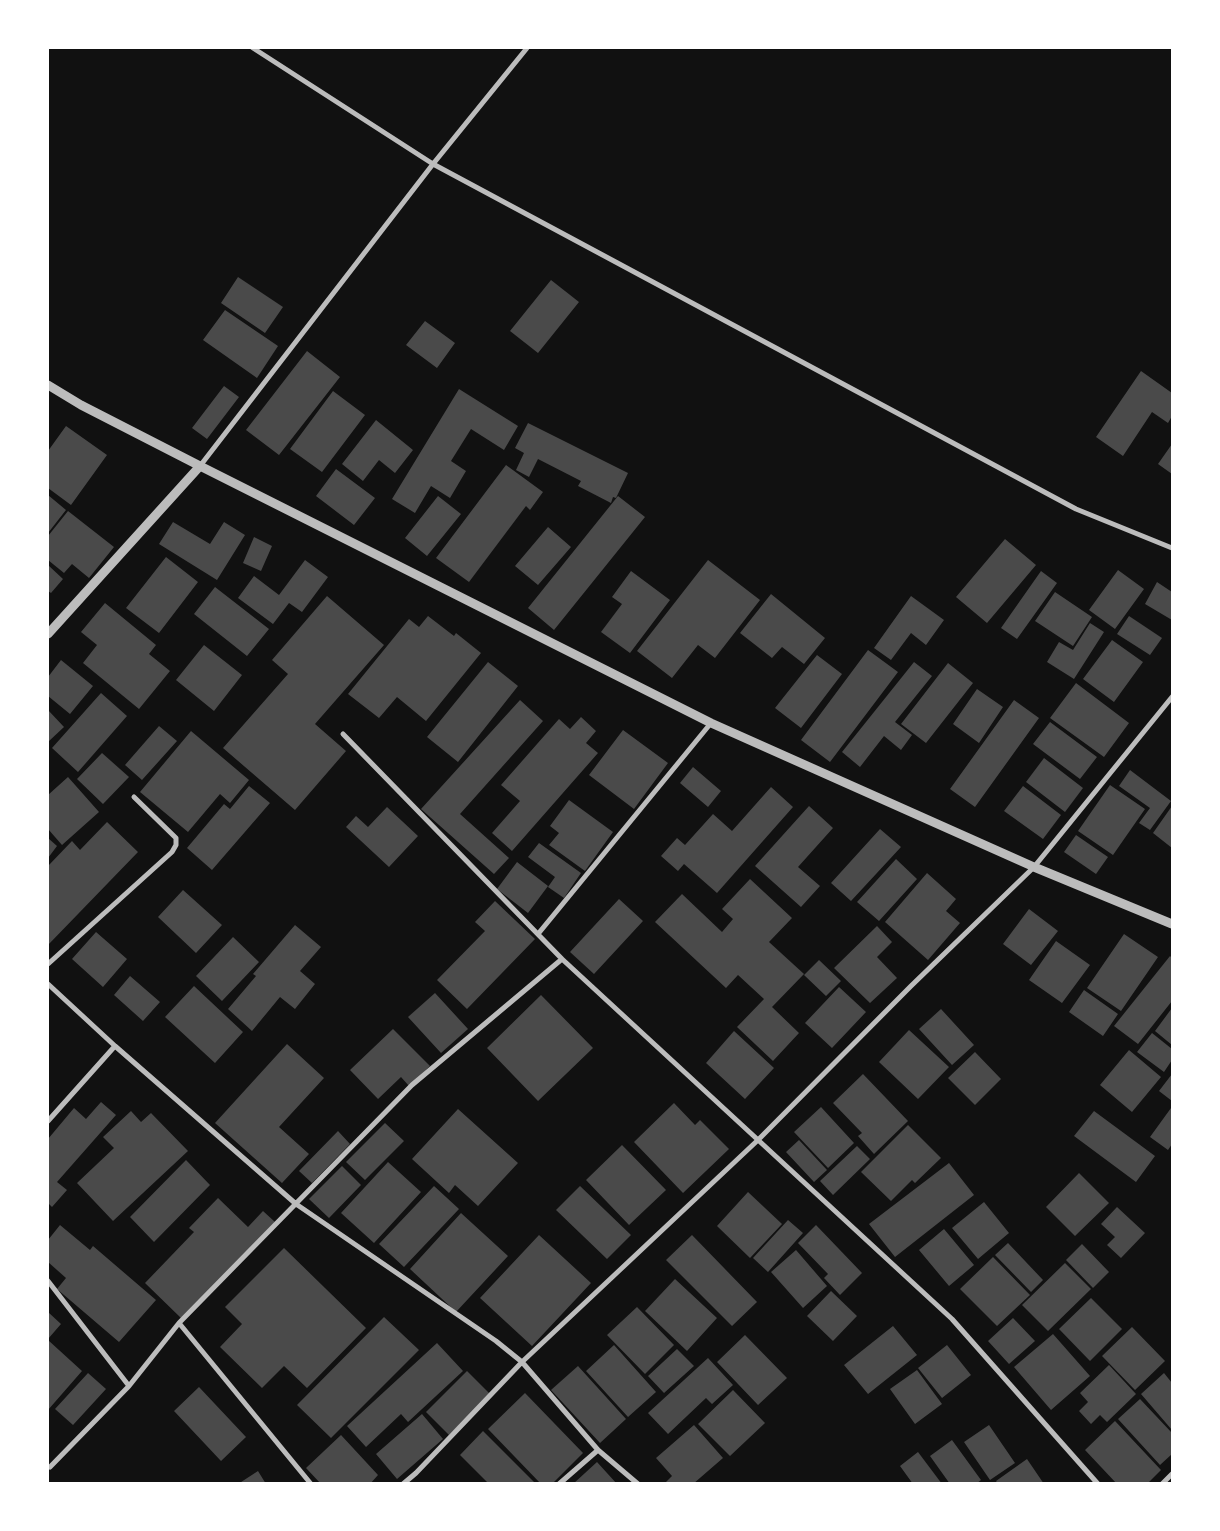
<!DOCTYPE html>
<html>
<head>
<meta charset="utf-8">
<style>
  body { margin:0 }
  #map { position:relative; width:1220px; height:1531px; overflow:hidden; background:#111; font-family:Overpass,sans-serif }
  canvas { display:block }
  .frame { position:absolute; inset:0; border:49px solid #fff; pointer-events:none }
</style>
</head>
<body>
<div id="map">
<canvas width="1220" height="1531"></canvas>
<div class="frame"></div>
</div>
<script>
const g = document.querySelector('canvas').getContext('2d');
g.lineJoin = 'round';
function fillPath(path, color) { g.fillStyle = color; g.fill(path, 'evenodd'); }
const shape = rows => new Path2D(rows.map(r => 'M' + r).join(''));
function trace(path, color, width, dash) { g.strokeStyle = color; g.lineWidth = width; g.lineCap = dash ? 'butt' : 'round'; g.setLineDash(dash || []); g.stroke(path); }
fillPath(shape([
  [238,277,283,307,265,333,221,303],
  [551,280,579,302,538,353,510,331],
  [225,310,278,346,257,378,203,340],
  [425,321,455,343,437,368,406,345],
  [307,351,340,377,279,455,246,430],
  [1141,371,1172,393,1172,416,1168,423,1152,412,1123,456,1096,437],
  [224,386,239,397,207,439,192,428],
  [459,389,518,426,504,450,471,429,451,461,466,471,450,498,431,486,415,513,392,499],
  [333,391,365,415,322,472,290,449],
  [376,420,413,450,395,473,379,460,363,481,342,464],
  [528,423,628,473,616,498,613,497,611,503,578,486,581,481,538,459,529,477,516,470,524,453,515,448],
  [66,426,107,455,71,505,48,488,48,451],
  [1172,444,1172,474,1158,464],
  [506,465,543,492,530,510,526,506,469,582,436,558],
  [336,469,375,498,354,525,316,496],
  [48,495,66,510,48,533],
  [438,496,461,514,427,556,405,538],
  [618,496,645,517,554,630,528,608],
  [68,511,114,547,89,578,72,564,64,573,48,560,48,536],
  [173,522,210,544,224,522,245,535,217,580,159,544],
  [548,527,571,547,538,585,515,566],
  [254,537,272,546,261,571,243,563],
  [1005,539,1036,565,987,623,956,597],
  [166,557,198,582,159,633,126,608],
  [305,560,328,577,302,612,289,603,273,624,238,598,254,576,279,595],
  [708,560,760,600,715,658,698,645,672,678,637,651],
  [48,565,63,579,51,593,48,591],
  [1118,570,1144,589,1115,629,1089,610],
  [631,571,670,600,630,653,601,632,622,604,612,597],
  [1041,571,1057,583,1017,639,1001,628],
  [1157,582,1172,592,1172,620,1145,604],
  [215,587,269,629,247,656,194,614],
  [1055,592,1092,617,1073,646,1035,621],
  [771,594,825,638,804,664,782,647,772,658,740,633],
  [327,596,384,645,315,724,346,751,295,810,223,748,288,674,272,660],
  [911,596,944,620,926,645,911,633,891,660,874,648],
  [105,603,156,645,149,654,170,671,139,709,83,663,97,645,81,632],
  [428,616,454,636,456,633,481,653,426,721,397,697,379,718,348,694,409,619,419,627],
  [1129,616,1162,638,1150,655,1117,634],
  [1090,623,1104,632,1074,679,1047,662,1059,642,1073,650],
  [1112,640,1143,662,1114,702,1083,679],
  [204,645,242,675,214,711,176,680],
  [868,650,898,672,830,762,801,740],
  [817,655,842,674,801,728,775,708],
  [61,660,93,686,70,714,48,696,48,677],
  [488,662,518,686,458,762,427,737],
  [914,662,932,676,895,722,912,735,901,750,884,736,860,767,842,752],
  [948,663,973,683,926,743,901,724],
  [1076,683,1129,723,1104,757,1050,718],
  [977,689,1003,707,979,743,953,724],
  [101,693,127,716,78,772,52,748],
  [520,700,543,721,460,814,509,858,494,874,421,809],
  [1014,700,1039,718,975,807,950,789],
  [48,710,64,727,48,742],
  [581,717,596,731,586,743,598,753,512,851,492,833,520,801,501,785,559,719,570,729],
  [1050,722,1097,757,1080,779,1033,744],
  [159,726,177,741,142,780,125,765],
  [623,730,668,763,634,809,589,775],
  [191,731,249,780,230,803,220,794,188,832,140,792],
  [102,753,129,777,103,804,77,779],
  [1044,758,1083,788,1065,812,1026,782],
  [693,767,721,791,708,807,680,783],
  [1130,770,1171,801,1150,830,1139,823,1150,808,1119,786],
  [68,777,99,812,62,845,48,829,48,795],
  [1110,785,1145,809,1113,855,1078,831],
  [249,786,270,803,212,870,187,848,224,804,230,809],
  [1023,786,1061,815,1043,839,1004,811],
  [771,787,793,807,717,893,684,864,678,871,661,856,677,838,685,845,713,814,732,831],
  [569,800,613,832,585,871,549,845,559,833,550,826],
  [809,806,833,828,798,867,820,886,801,907,755,866],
  [1172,806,1172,848,1153,833],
  [387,807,418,836,389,867,346,827,356,816,368,827],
  [107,822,138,852,48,945,48,866,72,841,80,850],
  [880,829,901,847,851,901,831,883],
  [1076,835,1108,857,1096,874,1064,852],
  [48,838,57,846,48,858],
  [539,843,581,873,564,898,548,887,555,877,528,857],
  [896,859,917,879,879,921,857,902],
  [517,862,548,886,528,913,497,889],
  [927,873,956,899,946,911,960,923,928,960,885,922],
  [750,879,792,918,769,942,804,974,772,1007,799,1033,773,1061,737,1027,764,999,738,975,726,988,655,922,682,894,722,932,733,919,722,909],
  [183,890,222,925,196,953,158,917],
  [619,899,643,921,594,974,570,952],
  [495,901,535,939,467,1009,437,980,485,931,475,922],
  [1029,909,1058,931,1031,965,1003,944],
  [295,925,321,947,300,971,315,984,295,1009,280,997,252,1031,228,1009,256,976,253,974],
  [877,926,892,942,877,957,897,978,870,1003,834,968],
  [96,932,127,959,103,987,72,959],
  [1124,934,1158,957,1121,1011,1087,988],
  [233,937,259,962,222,1001,196,976],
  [1056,941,1090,965,1062,1003,1029,980],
  [1170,956,1172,958,1172,1001,1138,1044,1114,1026],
  [819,960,841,981,826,996,804,975],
  [130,976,160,1002,143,1021,114,995],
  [194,986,243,1032,215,1063,165,1017],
  [839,987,866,1012,832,1048,805,1023],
  [1084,990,1118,1014,1103,1036,1069,1012],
  [435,993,468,1029,441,1053,408,1017],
  [541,995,593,1048,538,1101,487,1048],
  [1172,1008,1172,1045,1155,1031],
  [941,1009,974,1045,952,1065,919,1029],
  [393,1029,430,1066,409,1086,401,1077,378,1099,350,1070],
  [909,1030,949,1067,918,1099,879,1062],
  [734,1031,774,1068,745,1099,706,1063],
  [1152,1033,1172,1049,1172,1060,1164,1072,1137,1052],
  [287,1044,324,1078,279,1127,309,1154,282,1183,215,1123],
  [1129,1050,1161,1077,1132,1112,1100,1085],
  [975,1052,1001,1079,975,1105,948,1078],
  [863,1074,908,1121,874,1154,858,1136,862,1133,833,1103],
  [1172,1074,1172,1101,1159,1091],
  [101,1102,116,1115,57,1182,67,1190,52,1207,48,1203,48,1139,74,1108,86,1119],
  [674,1103,695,1125,700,1120,729,1149,683,1193,634,1142],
  [821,1107,854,1143,828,1168,794,1132],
  [1171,1108,1172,1144,1168,1150,1150,1137],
  [458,1109,518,1163,478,1206,455,1185,449,1193,412,1159],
  [131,1111,141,1122,151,1113,188,1151,113,1221,77,1183,114,1148,103,1137],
  [1094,1111,1155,1156,1136,1182,1074,1136],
  [385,1123,404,1141,365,1180,346,1162],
  [908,1125,941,1158,915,1183,912,1180,891,1201,861,1172],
  [338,1131,350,1144,312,1183,299,1171],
  [799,1140,827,1170,814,1182,786,1152],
  [622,1145,666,1190,629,1225,586,1180],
  [857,1146,870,1159,833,1195,820,1181],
  [186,1160,210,1185,154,1242,130,1217],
  [388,1162,421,1192,374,1243,341,1213],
  [949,1163,974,1195,895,1257,869,1224],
  [342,1166,361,1185,329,1218,309,1199],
  [1079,1173,1109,1203,1075,1236,1046,1207],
  [434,1186,459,1209,404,1267,379,1244],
  [580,1186,631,1235,607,1259,556,1210],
  [748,1192,782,1224,750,1258,717,1226],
  [218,1198,248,1227,263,1211,275,1222,182,1319,145,1283,194,1232,189,1228],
  [984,1202,1009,1233,978,1259,952,1228],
  [1117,1207,1145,1233,1121,1258,1107,1245,1115,1237,1101,1224],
  [461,1213,508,1256,456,1312,410,1269],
  [788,1220,803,1233,768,1272,753,1258],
  [60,1225,90,1250,93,1246,156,1300,119,1342,57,1289,66,1278,48,1262,48,1240],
  [816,1225,862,1273,840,1295,824,1278,828,1274,798,1243],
  [944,1229,974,1265,949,1286,919,1250],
  [539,1235,591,1283,532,1346,480,1298],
  [692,1235,757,1302,732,1326,666,1260],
  [1008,1243,1043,1280,1031,1292,995,1255],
  [1082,1244,1109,1272,1093,1288,1066,1260],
  [284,1248,366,1328,307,1388,284,1366,262,1388,220,1347,242,1324,225,1307],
  [796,1250,827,1286,803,1308,771,1272],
  [993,1257,1030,1295,997,1326,960,1289],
  [1065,1263,1091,1289,1048,1331,1022,1305],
  [675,1279,717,1318,687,1351,645,1311],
  [831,1291,857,1316,833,1341,807,1316],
  [1091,1298,1122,1329,1090,1361,1059,1329],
  [637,1307,674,1345,645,1374,607,1335],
  [48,1312,61,1324,48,1339],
  [384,1317,419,1350,331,1438,297,1405],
  [1013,1318,1035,1341,1009,1364,988,1341],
  [893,1326,917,1355,868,1394,844,1365],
  [1132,1327,1165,1361,1135,1390,1102,1356],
  [1053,1334,1090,1376,1051,1410,1014,1367],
  [745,1335,787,1378,758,1405,717,1362],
  [48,1340,82,1371,48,1410],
  [437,1343,463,1371,408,1422,401,1414,366,1447,347,1426],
  [614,1345,656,1392,628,1417,586,1371],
  [947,1345,971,1375,942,1398,918,1368],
  [677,1349,694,1366,664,1393,648,1376],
  [708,1358,733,1385,712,1404,706,1398,668,1434,648,1413],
  [1109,1365,1136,1394,1107,1422,1100,1415,1091,1424,1079,1411,1088,1402,1080,1393],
  [578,1366,626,1419,600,1443,551,1390],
  [917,1370,942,1404,915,1424,890,1389],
  [467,1371,490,1394,449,1435,426,1412],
  [88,1373,106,1389,73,1425,55,1409],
  [1164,1373,1172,1383,1172,1430,1141,1394],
  [199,1387,246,1437,221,1461,174,1411],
  [733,1390,765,1423,730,1456,698,1424],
  [525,1393,583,1453,552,1484,541,1484,488,1429],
  [1140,1399,1172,1433,1172,1454,1160,1465,1118,1419],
  [422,1414,443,1439,397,1479,376,1454],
  [1115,1421,1161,1470,1147,1484,1117,1484,1085,1450],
  [694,1425,723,1458,693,1484,664,1484,672,1476,656,1458],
  [989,1425,1015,1463,990,1480,964,1442],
  [483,1431,536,1484,489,1484,460,1455],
  [341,1435,378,1475,370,1484,321,1484,306,1468],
  [952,1440,981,1480,976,1484,950,1484,930,1456],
  [918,1452,942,1484,913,1484,900,1466],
  [1027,1459,1044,1484,998,1484,996,1481],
  [597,1462,617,1484,573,1484],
  [258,1471,266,1484,238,1484]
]), '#4a4a4a');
trace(shape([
  [253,48,433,164,1076,509,1172,548],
  [200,466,433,164,527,48],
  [343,734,562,959],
  [538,934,711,723],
  [48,964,172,852,176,845,176,838,134,797],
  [48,984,115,1046,296,1204,496,1341,522,1362,598,1450,638,1484],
  [48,1121,115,1046],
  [48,1281,129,1386],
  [179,1323,311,1484],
  [50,1467,129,1386,179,1323,412,1085,562,959,952,1319,1098,1484],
  [403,1484,416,1473,522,1362,758,1140,911,986,1034,867,1172,697],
  [559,1484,598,1450],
  [1162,1484,1172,1474]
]), '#bcbcbc', 5);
trace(shape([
  [48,385,81,405,200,466,711,723,1034,867,1172,924],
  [48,634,200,466]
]), '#bcbcbc', 9);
</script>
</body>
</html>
